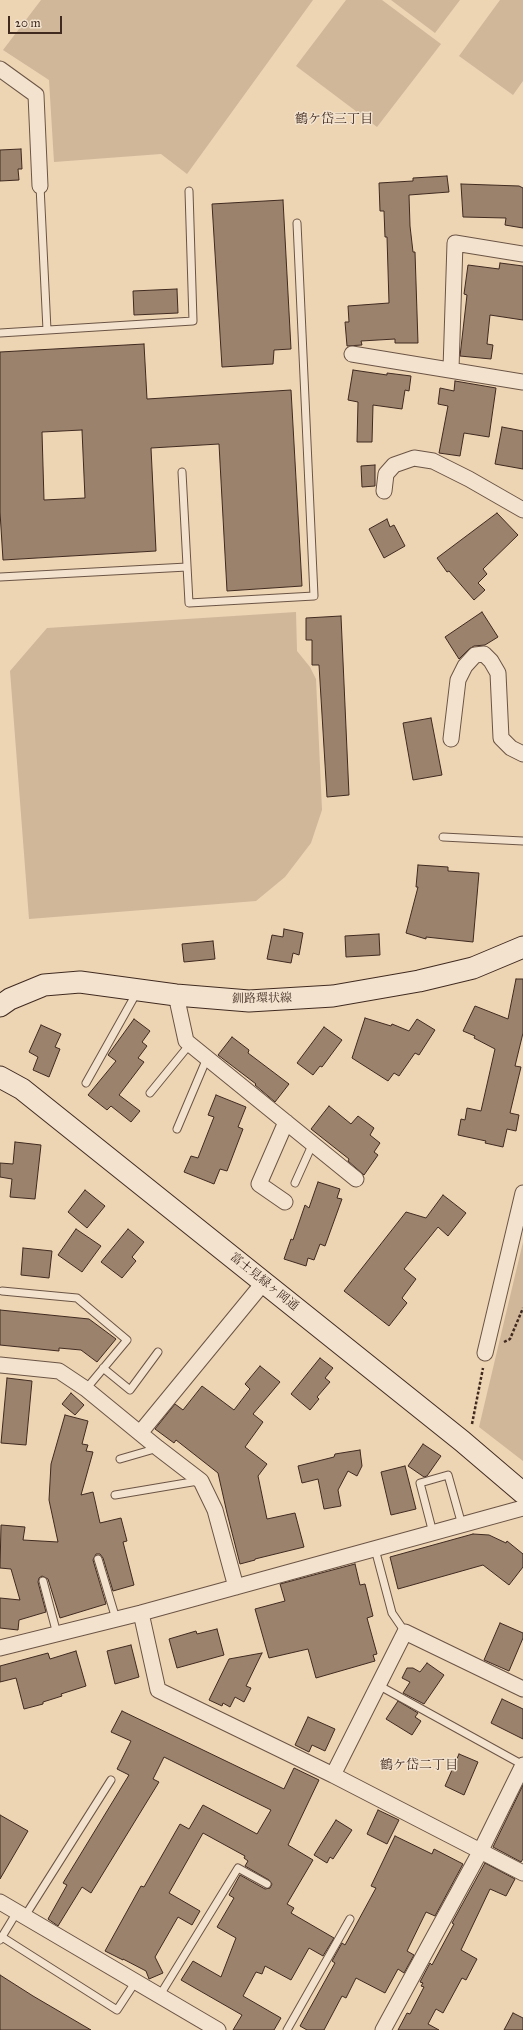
<!DOCTYPE html>
<html>
<head>
<meta charset="utf-8">
<style>
  body { margin:0 }
  #map { position:relative; width:523px; height:2030px; overflow:hidden; background:#edd4b3; font-family:"IM FELL Great Primer",serif }
  canvas { display:block }
  .scale { position:absolute; left:8px; top:16px; width:54px; height:18px; box-sizing:border-box; border:2px solid #402a20; border-top:0; padding-left:5px; font-size:12px; line-height:14px; white-space:nowrap; color:#402a20; -webkit-text-stroke:3px #f3e3ce; paint-order:stroke }
</style>
</head>
<body>
<div id="map">
<canvas width="523" height="2030"></canvas>
<div class="scale">20 m</div>
</div>
<script>
const g = document.querySelector('canvas').getContext('2d');
g.lineJoin = 'round';
function fillPath(path, color) { g.fillStyle = color; g.fill(path, 'evenodd'); }
const shape = rows => new Path2D(rows.map(r => 'M' + r).join(''));
function trace(path, color, width, dash) { g.strokeStyle = color; g.lineWidth = width; g.lineCap = dash ? 'butt' : 'round'; g.setLineDash(dash || []); g.stroke(path); }
function write(font, color, halo, rows, align = 'center') {
  g.font = font + ' "IM FELL Great Primer","Noto Serif JP",serif'; g.lineWidth = 3; g.setLineDash([]); g.textBaseline = 'middle'; g.strokeStyle = halo; g.fillStyle = color; for (const [text, x, y, turn = 0] of rows) {
    g.save(); g.translate(x, y); g.rotate((+turn || 0) * Math.PI / 180); g.textAlign = isNaN(turn) ? turn : align; if (halo) g.strokeText(text, 0, 0); g.fillText(text, 0, 0); g.restore();
  }
}
fillPath(shape([
  [41,0,313,0,187,174,161,154,54,162,49,80,3,50],
  [346,0,382,0,441,44,377,127,296,66],
  [391,0,460,0,435,33],
  [500,0,523,0,523,81,513,95,459,56],
  [296,612,297,651,310,667,316,679,322,810,311,843,285,877,256,901,29,919,10,671,47,628],
  [523,1242,523,1461,479,1427]
]), '#d0b79a');
const building = shape([
  [21,149,22,169,18,169,19,180,0,181,0,150,21,149],
  [447,176,449,192,409,195,410,226,413,252,415,252,418,343,395,343,395,339,361,341,362,345,347,346,345,322,349,322,348,306,389,303,387,237,385,237,384,211,380,211,379,183,413,181,413,178,447,176],
  [461,184,519,186,523,188,523,228,505,225,506,218,463,217,461,184],
  [283,200,291,349,274,350,273,364,222,367,212,204,283,200],
  [500,263,523,266,523,320,490,315,487,344,493,345,491,359,460,356,467,295,464,294,468,265,499,269,500,263],
  [177,289,178,313,134,315,133,291,177,289],
  [144,344,147,399,291,390,302,586,227,591,219,444,151,448,156,551,3,560,0,512,0,352,144,344],
  [82,430,85,498,44,500,42,432,82,430],
  [353,370,387,375,387,373,411,376,409,391,405,390,402,409,373,405,372,442,357,442,358,402,348,400,353,370],
  [455,381,496,388,489,437,464,433,460,456,439,453,448,406,438,404,440,388,454,391,455,381],
  [502,427,523,431,523,469,495,464,502,427],
  [375,465,375,486,362,487,361,466,375,465],
  [497,513,518,535,483,569,487,574,478,583,485,590,474,600,449,571,447,572,437,558,497,513],
  [387,519,390,527,394,525,405,546,384,558,369,529,387,519],
  [482,612,498,637,485,645,474,646,469,649,459,659,445,637,482,612],
  [341,616,349,795,327,797,319,665,312,665,312,640,306,640,306,618,341,616],
  [431,718,442,775,413,780,403,723,431,718],
  [418,865,448,867,448,871,479,873,473,942,426,937,426,939,406,933,418,887,416,887,418,865],
  [284,929,303,933,299,955,293,953,291,963,267,959,272,935,283,937,284,929],
  [379,934,380,955,346,957,345,936,379,934],
  [213,941,215,959,184,962,182,944,213,941],
  [516,979,523,979,523,1033,515,1066,521,1067,510,1113,519,1115,516,1131,507,1129,503,1147,485,1143,486,1141,458,1135,461,1119,465,1120,467,1108,481,1111,495,1049,474,1038,475,1036,463,1031,475,1006,508,1019,516,979],
  [365,1018,391,1026,392,1024,409,1031,417,1019,435,1030,419,1055,415,1053,399,1076,394,1073,388,1081,352,1058,365,1018],
  [134,1019,150,1031,142,1042,147,1046,138,1058,144,1062,119,1095,140,1111,131,1122,111,1106,107,1110,88,1095,116,1061,108,1055,134,1019],
  [41,1025,61,1034,55,1047,60,1049,49,1077,33,1070,38,1057,29,1052,41,1025],
  [324,1027,342,1040,322,1067,320,1066,313,1075,297,1063,324,1027],
  [232,1037,249,1050,248,1053,289,1084,275,1102,255,1085,256,1084,218,1055,232,1037],
  [216,1095,246,1107,238,1127,243,1129,227,1171,220,1169,214,1184,184,1172,191,1156,198,1158,214,1117,208,1115,216,1095],
  [329,1106,351,1124,358,1116,374,1128,370,1135,380,1143,374,1152,378,1155,364,1175,348,1161,349,1159,311,1129,329,1106],
  [15,1142,41,1145,35,1199,10,1197,12,1179,0,1177,0,1163,13,1164,15,1142],
  [318,1182,340,1189,337,1198,342,1199,325,1246,320,1244,314,1260,308,1258,306,1266,284,1259,291,1239,293,1240,305,1205,309,1208,318,1182],
  [85,1190,105,1206,87,1228,68,1212,85,1190],
  [443,1195,466,1213,448,1236,438,1227,404,1269,416,1279,402,1298,407,1303,389,1326,344,1291,406,1212,426,1218,443,1195],
  [76,1229,101,1246,82,1272,58,1255,76,1229],
  [128,1229,144,1242,132,1257,136,1261,122,1278,101,1262,128,1229],
  [23,1248,52,1251,49,1278,21,1275,23,1248],
  [0,1310,89,1319,116,1339,97,1362,81,1350,59,1348,59,1351,0,1345,0,1310],
  [320,1358,333,1368,325,1378,330,1382,317,1397,319,1399,310,1410,291,1394,320,1358],
  [260,1366,280,1382,253,1414,263,1422,245,1447,267,1464,258,1476,267,1519,295,1513,304,1547,255,1559,255,1560,240,1564,227,1513,218,1473,176,1440,174,1443,155,1429,175,1404,183,1410,202,1386,234,1410,250,1389,245,1384,260,1366],
  [7,1378,32,1381,26,1445,1,1443,7,1378],
  [71,1393,84,1405,75,1415,62,1404,71,1393],
  [65,1415,88,1421,82,1444,88,1445,86,1451,93,1452,81,1495,93,1492,100,1523,121,1518,127,1541,123,1542,134,1585,113,1591,103,1558,100,1554,96,1554,93,1560,106,1604,60,1618,48,1579,42,1576,39,1578,38,1582,46,1612,19,1620,18,1630,0,1628,0,1598,20,1600,11,1569,0,1568,1,1525,25,1527,23,1540,58,1542,49,1500,51,1464,65,1415],
  [423,1444,441,1456,427,1476,424,1477,408,1466,423,1444],
  [360,1450,362,1466,357,1476,348,1471,338,1490,341,1506,324,1509,318,1479,302,1483,298,1466,334,1457,335,1454,360,1450],
  [405,1466,416,1509,391,1515,381,1472,405,1466],
  [473,1534,489,1535,506,1543,507,1541,523,1554,523,1567,509,1585,483,1565,398,1589,390,1557,473,1534],
  [355,1564,360,1585,365,1584,373,1616,367,1618,377,1654,373,1655,375,1661,316,1678,308,1649,269,1658,255,1609,285,1601,280,1584,355,1564],
  [500,1623,523,1633,523,1638,509,1671,484,1660,500,1623],
  [217,1629,224,1655,177,1668,169,1639,196,1631,197,1634,217,1629],
  [131,1645,139,1677,115,1684,107,1651,131,1645],
  [76,1651,86,1686,61,1694,62,1696,43,1702,43,1704,24,1709,16,1678,0,1682,0,1666,48,1653,50,1659,76,1651],
  [262,1653,246,1686,251,1688,244,1702,235,1697,230,1707,223,1703,222,1706,209,1700,229,1659,262,1653],
  [427,1663,444,1675,424,1704,403,1693,410,1682,402,1678,407,1668,413,1668,420,1672,427,1663],
  [502,1699,523,1709,523,1739,491,1723,502,1699],
  [398,1701,418,1713,415,1717,421,1721,412,1735,386,1719,398,1701],
  [122,1711,284,1789,294,1768,319,1780,288,1845,313,1860,287,1904,294,1908,291,1913,334,1938,323,1956,309,1948,291,1980,265,1966,262,1974,256,1972,243,1996,281,2018,274,2030,233,2030,242,2015,181,1980,193,1961,221,1977,236,1938,217,1927,234,1898,229,1895,240,1875,265,1889,270,1888,272,1884,269,1880,245,1866,248,1861,244,1858,245,1856,203,1833,169,1893,200,1911,192,1925,178,1917,155,1957,163,1973,149,1979,146,1971,123,1959,123,1960,105,1951,141,1886,144,1887,180,1824,189,1829,203,1805,257,1834,271,1810,164,1757,153,1779,159,1782,91,1893,82,1887,58,1926,48,1919,67,1885,63,1883,129,1775,117,1769,131,1741,111,1732,122,1711],
  [308,1717,335,1729,325,1751,312,1745,309,1752,295,1745,308,1717],
  [459,1754,478,1762,464,1795,445,1786,459,1754],
  [523,1785,523,1859,521,1862,493,1847,523,1785],
  [378,1810,399,1820,387,1844,367,1834,378,1810],
  [0,1815,28,1831,0,1879,0,1815],
  [336,1820,352,1830,333,1859,330,1857,327,1863,314,1855,336,1820],
  [395,1836,432,1854,434,1849,463,1864,435,1916,426,1912,407,1951,414,1955,404,1973,398,1969,385,1993,356,1978,346,1998,342,1996,324,2030,307,2030,300,2026,335,1963,332,1961,342,1943,345,1945,376,1888,371,1886,395,1836],
  [485,1863,515,1879,506,1896,490,1889,461,1950,477,1959,466,1980,462,1978,443,2013,436,2009,428,2024,439,2030,398,2030,407,2013,410,2014,424,1987,421,1986,423,1983,420,1982,430,1963,432,1965,454,1924,452,1923,485,1863],
  [0,1975,33,1996,91,2030,0,2030,0,1975],
  [513,2013,523,2018,523,2030,504,2030,513,2013]
]);
fillPath(building, '#9a826c');
trace(building, '#402a20', 1);
const lane = shape([
  [40,186,47,330],
  [0,333,193,321,189,191],
  [182,472,189,603,314,596,297,223],
  [0,577,187,567],
  [443,837,523,841],
  [86,1083,137,992],
  [150,1093,190,1044],
  [177,1129,207,1058],
  [295,1183,313,1143],
  [2,1291,77,1298,127,1340,86,1389],
  [103,1368,130,1390,158,1352],
  [120,1459,158,1448],
  [115,1495,198,1481],
  [433,1533,420,1483,448,1475,462,1525],
  [375,1549,392,1613,405,1632],
  [98,1559,116,1619],
  [43,1581,57,1634],
  [378,1685,523,1765],
  [25,1916,111,1780],
  [2,1937,117,2010,136,1981],
  [0,1940,17,1912],
  [160,1995,238,1868,267,1884],
  [287,2030,350,1919]
]);
const street = shape([
  [0,69,36,95,40,186],
  [352,354,523,382],
  [451,369,455,243,523,254],
  [384,491,386,474,394,465,414,458,433,461,469,479,523,510],
  [451,739,458,680,465,666,475,655,484,654,491,661,498,673,501,738,511,748,523,754],
  [176,995,186,1041,356,1179],
  [285,1202,259,1184,286,1122],
  [485,1353,523,1193],
  [0,1365,59,1371,86,1389,158,1448,201,1481,215,1510,236,1587],
  [140,1433,264,1282],
  [141,1613,158,1690,333,1775,405,1632,523,1689],
  [0,1648,141,1613,523,1508],
  [333,1775,523,1873],
  [0,1902,218,2030],
  [383,2030,480,1852,523,1765]
]);
const secondary = shape([
  [0,1006,10,999,44,985,80,982,176,995,249,1001,333,996,419,981,473,968,523,947],
  [0,1077,22,1089,462,1441,523,1493]
]);
trace(lane, '#6b5445', 9);
trace(street, '#6b5445', 17);
trace(secondary, '#402a20', 23);
trace(shape([
  [504,1342,510,1339,523,1308],
  [472,1424,483,1368]
]), '#402a20', 2.5, [3, 2]);
trace(lane, '#f3e3ce', 7);
trace(street, '#f3e3ce', 15);
trace(secondary, '#f3e3ce', 21);
write('12px', '#402a20', '#f3e3ce', [
  ["釧路環状線",262,999,-1],
  ["富士見緑ヶ岡通",264,1282,39]
]);
write('13px', '#402a20', '#f3e3ce', [
  ["鶴ケ岱三丁目",334,120],
  ["鶴ケ岱二丁目",419,1766]
]);
</script>
</body>
</html>
